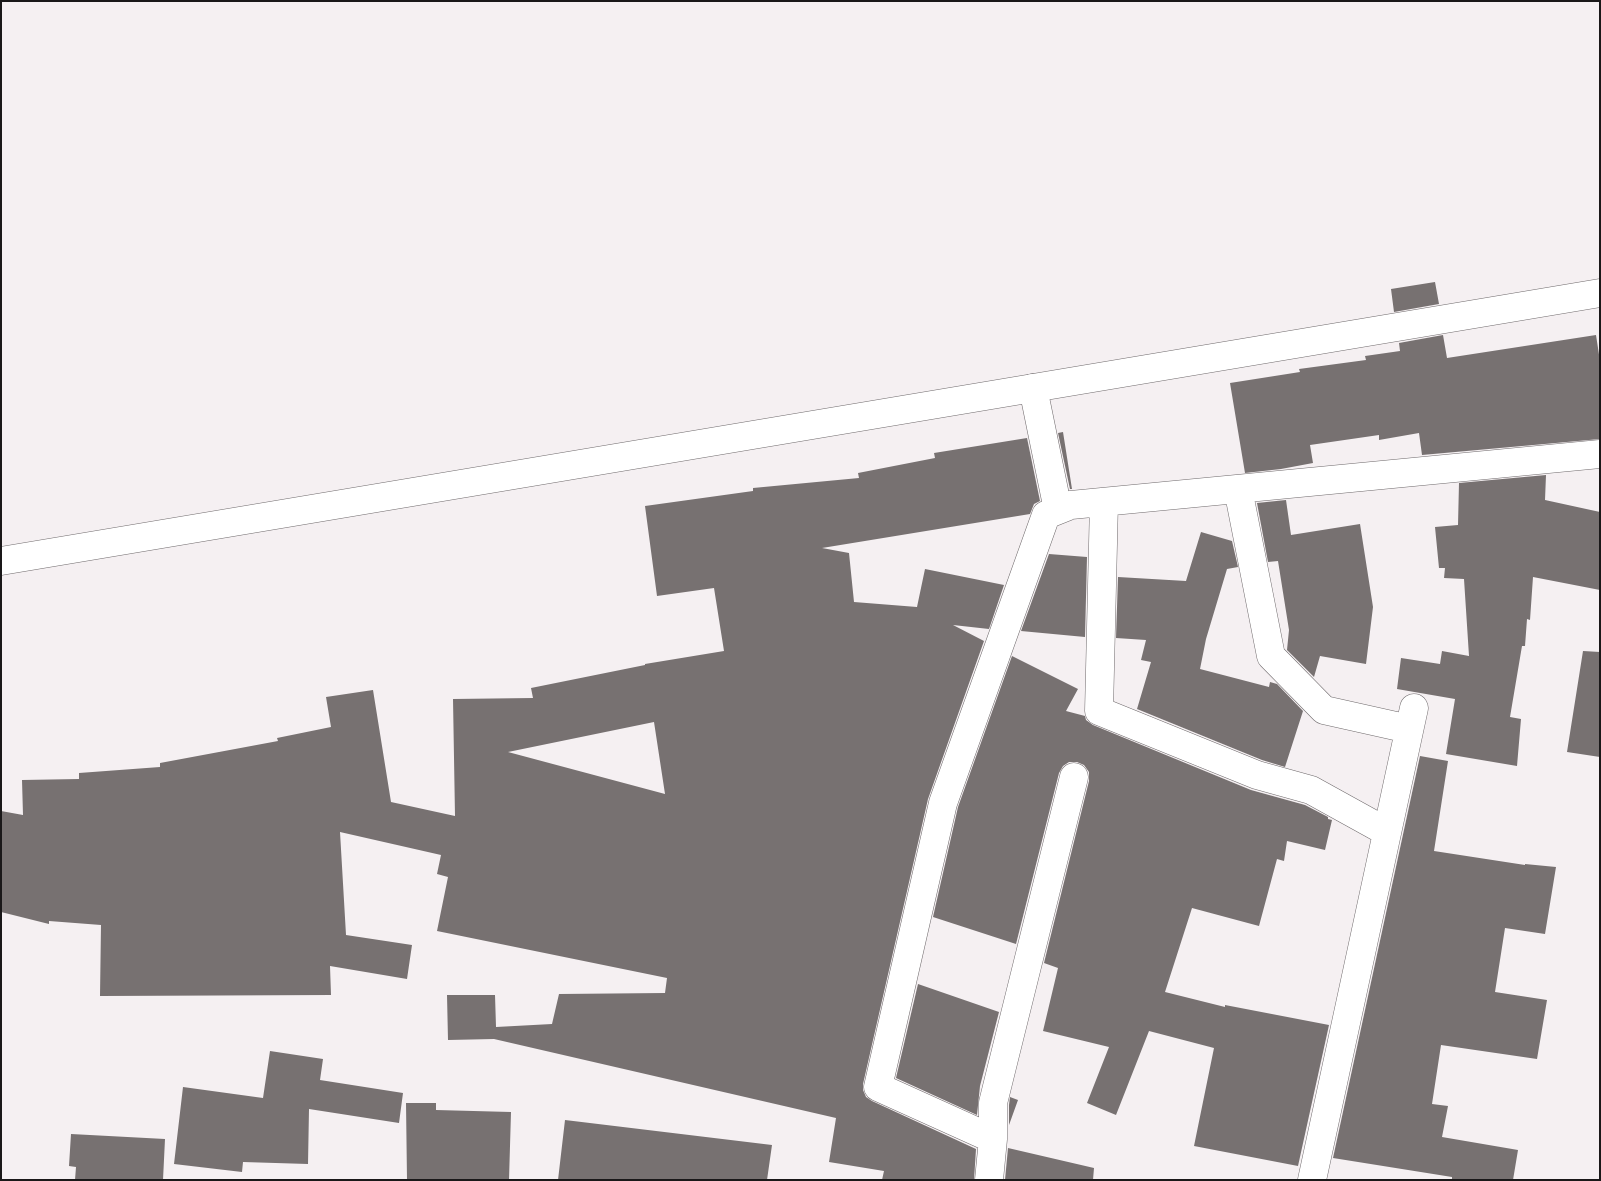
<!DOCTYPE html>
<html>
<head>
<meta charset="utf-8">
<style>
  body { margin:0 }
  #map { position:relative; width:1601px; height:1181px; overflow:hidden; background:#f5f0f2; font-family:Quicksand,sans-serif }
  canvas { display:block }
  .frame { position:absolute; inset:0; border:2px solid #1a1819; pointer-events:none }
</style>
</head>
<body>
<div id="map">
<canvas width="1601" height="1181"></canvas>
<div class="frame"></div>
</div>
<script>
const g = document.querySelector('canvas').getContext('2d');
g.lineJoin = 'round';
function fillPath(path, color) { g.fillStyle = color; g.fill(path, 'evenodd'); }
const shape = rows => new Path2D(rows.map(r => 'M' + r).join(''));
function trace(path, color, width, dash) { g.strokeStyle = color; g.lineWidth = width; g.lineCap = dash ? 'butt' : 'round'; g.setLineDash(dash || []); g.stroke(path); }
fillPath(shape([
  [1435,282,1439,304,1394,312,1391,289],
  [1443,335,1447,358,1596,335,1600,361,1600,439,1422,455,1419,433,1379,440,1379,435,1310,445,1313,463,1281,469,1245,473,1230,383,1300,372,1299,369,1366,360,1365,356,1400,351,1399,343],
  [1063,432,1072,489,1070,489,1058,433],
  [1027,438,1040,501,1034,504,1030,514,822,548,849,553,854,602,917,607,925,569,1004,585,989,629,953,625,984,641,928,799,863,1084,863,1090,866,1097,872,1101,976,1149,974,1180,882,1180,884,1171,829,1162,836,1118,494,1039,448,1040,447,995,495,995,496,1027,552,1024,559,994,665,993,667,978,437,931,448,877,437,874,441,855,340,832,346,935,412,945,407,979,330,966,331,995,100,996,101,925,49,921,49,924,1,912,1,811,23,815,22,780,79,779,79,773,160,767,160,763,278,741,277,738,331,727,326,697,373,690,391,802,455,816,453,699,533,698,531,688,645,665,645,664,724,651,714,588,657,596,645,506,753,491,753,488,859,478,858,473,935,458,934,453],
  [654,722,665,794,508,752],
  [1546,475,1545,500,1600,512,1600,590,1533,577,1530,620,1527,619,1525,646,1522,646,1510,717,1521,719,1517,766,1446,754,1455,699,1397,689,1401,658,1440,664,1442,651,1469,656,1464,579,1444,578,1445,568,1439,568,1435,527,1458,525,1459,483],
  [1286,500,1291,535,1360,524,1373,607,1366,664,1320,656,1314,677,1287,650,1289,630,1278,561,1268,562,1257,503],
  [1201,532,1232,541,1238,567,1227,569,1206,639,1200,669,1269,687,1270,682,1277,684,1303,711,1285,767,1262,760,1137,709,1151,662,1141,660,1146,640,1116,638,1118,577,1186,581],
  [1049,554,1087,557,1085,637,1021,631],
  [1583,651,1600,652,1600,757,1567,752],
  [1012,656,1078,689,1066,711,1085,716,1086,720,1093,725,1251,790,1305,805,1328,817,1328,819,1332,820,1325,850,1287,841,1284,861,1277,859,1259,926,1192,908,1165,992,1225,1007,1225,1005,1329,1025,1298,1166,1194,1146,1214,1048,1149,1031,1116,1115,1087,1103,1109,1047,1043,1031,1058,968,1044,963,1089,781,1089,772,1084,765,1077,762,1069,762,1063,766,1059,773,1016,944,933,917,958,807],
  [1420,756,1448,761,1434,851,1525,865,1525,864,1556,867,1545,934,1505,928,1495,992,1547,1000,1537,1059,1441,1045,1432,1104,1448,1106,1442,1137,1518,1150,1513,1180,1452,1180,1452,1177,1333,1158],
  [918,984,999,1012,980,1086,977,1115,896,1078],
  [270,1051,323,1059,320,1080,403,1093,399,1123,309,1109,308,1164,243,1162,242,1172,174,1164,183,1087,263,1098],
  [1010,1097,1018,1100,1009,1125,1009,1105],
  [406,1103,436,1103,436,1110,511,1112,509,1180,407,1180],
  [565,1120,772,1145,767,1180,558,1180],
  [71,1134,165,1139,163,1180,75,1180,76,1167,69,1166],
  [1008,1148,1094,1168,1093,1180,1005,1180]
]), '#777171');
const minor = shape([
  [1033,388,1058,510],
  [1238,489,1271,656,1324,710,1409,729],
  [1104,502,1099,711,1257,775,1311,790,1387,832],
  [993,1139,878,1087,943,803,1046,515,1071,505,1600,454],
  [989,1180,993,1139,993,1103,1074,777],
  [1312,1180,1414,708]
]);
const tertiary = shape([
  [1,561,1600,293]
]);
trace(minor, '#6f6a6c', 29);
trace(tertiary, '#6f6a6c', 29);
trace(minor, '#fff', 28);
trace(tertiary, '#fff', 28);
</script>
</body>
</html>
